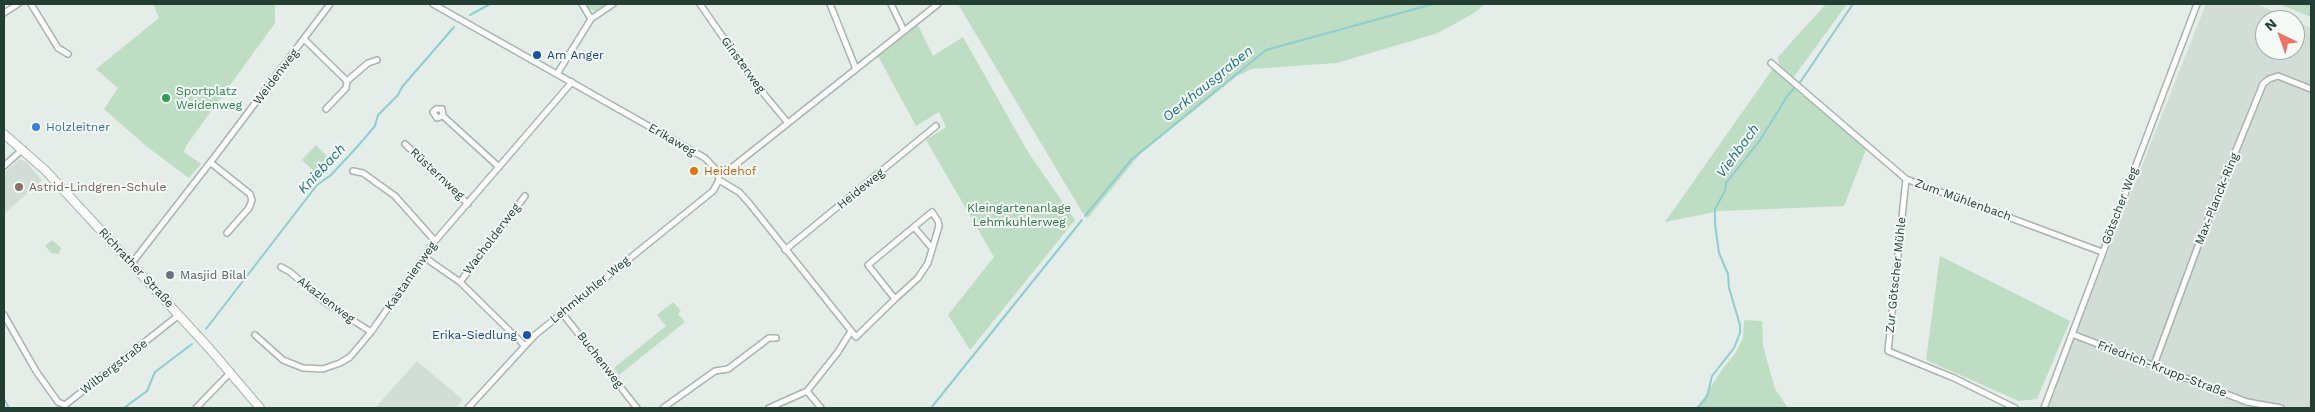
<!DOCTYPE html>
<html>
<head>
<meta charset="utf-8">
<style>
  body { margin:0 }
  #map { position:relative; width:2315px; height:412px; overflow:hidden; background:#e4ede8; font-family:"Work Sans",sans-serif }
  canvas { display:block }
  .frame { position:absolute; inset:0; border:5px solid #233f34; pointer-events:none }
  .north { position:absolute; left:2255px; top:10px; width:50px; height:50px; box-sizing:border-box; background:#f4faf6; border:1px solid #a0afa8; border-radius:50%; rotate:318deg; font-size:14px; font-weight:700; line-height:20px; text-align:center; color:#233f34 }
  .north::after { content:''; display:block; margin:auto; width:18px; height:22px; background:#f0735f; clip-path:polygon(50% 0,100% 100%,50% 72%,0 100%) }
</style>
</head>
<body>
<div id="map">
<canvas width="2315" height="412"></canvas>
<div class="frame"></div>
<div class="north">N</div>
</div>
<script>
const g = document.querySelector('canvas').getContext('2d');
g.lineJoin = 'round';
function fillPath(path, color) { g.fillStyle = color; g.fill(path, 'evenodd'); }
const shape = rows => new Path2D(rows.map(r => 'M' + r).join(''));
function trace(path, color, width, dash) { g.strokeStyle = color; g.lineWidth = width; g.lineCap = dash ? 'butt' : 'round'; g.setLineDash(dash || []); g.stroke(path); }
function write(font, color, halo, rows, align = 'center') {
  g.font = font + ' "Work Sans",sans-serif'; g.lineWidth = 4; g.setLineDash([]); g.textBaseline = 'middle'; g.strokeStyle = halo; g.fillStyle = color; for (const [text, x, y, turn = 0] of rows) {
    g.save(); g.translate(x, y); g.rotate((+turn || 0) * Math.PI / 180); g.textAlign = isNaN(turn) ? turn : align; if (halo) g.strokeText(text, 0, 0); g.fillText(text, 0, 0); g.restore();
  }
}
fillPath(shape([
  [2206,4,2256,4,2294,20,2265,20,2265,50,2295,50,2295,21,2311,28,2311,408,2046,408],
  [20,159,26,162,42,180,4,214,4,173],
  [417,361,463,400,456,408,375,408]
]), '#d2ddd7');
fillPath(shape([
  [153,4,275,4,275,23,186,146,184,152,201,164,189,178,146,146,104,109,118,88,96,69,159,18],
  [586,4,608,4,596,11,589,9],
  [958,4,1485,4,1474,13,1438,33,1337,63,1252,69,1237,76,1139,155,1088,218,1082,212],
  [1826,4,1847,4,1793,78,1779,66,1778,57],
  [2279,4,2311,4,2311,17],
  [918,25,933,56,963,37,1028,152,1075,220,970,350,948,315,994,257,926,140,946,127,939,112,916,126,878,56],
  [1774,67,1867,147,1844,206,1720,211,1665,222],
  [316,145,330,159,324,166,321,165,315,172,302,160],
  [52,240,61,248,59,254,51,253,45,246],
  [1940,256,2070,321,2037,399,2019,401,1926,360],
  [673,302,681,311,678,314,685,322,619,375,614,368,666,326,657,315],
  [1744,320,1762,321,1763,346,1775,389,1788,408,1697,408,1723,368,1735,354,1743,338]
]), '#bddec2');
trace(shape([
  [470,15,490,4],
  [1085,216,1131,160,1266,50,1433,4],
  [206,329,317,185,331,175,357,147,375,126,378,115,398,95,402,87,454,27],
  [4,399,9,408],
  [124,408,147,391,155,372,192,344],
  [931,408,1082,220],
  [1697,408,1707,397,1712,376,1734,348,1740,333,1740,325,1729,288,1728,274,1719,253,1715,224,1715,209,1725,191,1726,183,1760,140,1788,95,1801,81,1853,4]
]), '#8dced1', 2);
const minor = shape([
  [31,4,58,48,68,54],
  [433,4,705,158,717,171,719,180],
  [582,4,591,19],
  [700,4,754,82,788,123],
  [830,4,856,69],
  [891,4,904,31],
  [4,13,18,4],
  [304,39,347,81,368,63,377,60],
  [1771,63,1906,179,2102,252],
  [557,74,591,19,613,4],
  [326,109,346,88,347,81],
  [443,116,437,118,433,112,436,109,442,109,443,116,499,167],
  [405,144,468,204],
  [211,163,250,194,252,200,249,208,227,233],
  [4,166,23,149],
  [353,171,363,173,395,196,435,241],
  [717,171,730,169,938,4],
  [1906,179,1888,351,1954,378,2015,408],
  [719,180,739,192,749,203,856,337,895,299,918,278,928,263,939,226,938,221,932,212,868,265,895,299],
  [914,227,931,247],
  [785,250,936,126],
  [424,257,460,282,524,345],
  [132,263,216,155,330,4],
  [281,267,290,272,326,303,371,332],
  [460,282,525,196],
  [562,313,637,408],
  [4,315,36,371,58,402,65,405,179,315],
  [2072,334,2247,402,2281,408],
  [255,335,283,360,303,368,323,369,340,363,350,357,371,332,435,241,572,82],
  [2154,365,2205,227,2263,84,2269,79,2278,76,2311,89],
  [807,391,821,408],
  [196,408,231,372],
  [468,408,535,335,713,191,719,180],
  [663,408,715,371,728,369,769,338,776,338],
  [769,408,807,391,838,352,851,331],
  [2044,408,2197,4]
]);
const secondary = shape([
  [4,134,46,171,209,348,260,408]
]);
trace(minor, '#a6b5ae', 8);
trace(secondary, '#a2b9af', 10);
trace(minor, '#fff', 5);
trace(secondary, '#fff', 8);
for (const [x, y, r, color] of [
  [537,55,5,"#1a4fb4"],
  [166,98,5,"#2e9e5b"],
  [36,127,5,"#3f7fe0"],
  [694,171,5,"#e8710a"],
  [19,187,5,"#8d6e63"],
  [170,275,5,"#6b7280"],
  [527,335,5,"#1a4fb4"]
]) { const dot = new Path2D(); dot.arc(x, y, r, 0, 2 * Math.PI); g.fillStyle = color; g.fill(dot); trace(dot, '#f4faf6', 2); }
write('12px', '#164399', '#f4faf6', [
  ["Am Anger",547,55],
  ["Erika-Siedlung",517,335,"right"]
], 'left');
write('12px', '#233f34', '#f4faf6', [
  ["Ginsterweg",743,65,54],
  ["Weidenweg",276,77,-53],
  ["Erikaweg",672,140,30],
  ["Rüsternweg",437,174,43],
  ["Heideweg",861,189,-39],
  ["Max-Planck-Ring",2217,199,-68],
  ["Zum Mühlenbach",1963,200,20],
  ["Götscher Weg",2120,206,-69],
  ["Wacholderweg",492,239,-53],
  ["Richrather Straße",136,268,47],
  ["Zur Götscher Mühle",1896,275,-84],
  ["Kastanienweg",411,276,-55],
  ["Lehmkuhler Weg",590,290,-39],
  ["Akazienweg",326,300,37],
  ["Buchenweg",600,360,52],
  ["Wilbergstraße",114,367,-38],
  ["Friedrich-Krupp-Straße",2162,369,21]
]);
write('12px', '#27864d', '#f4faf6', [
  ["Sportplatz",176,91],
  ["Weidenweg",176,105]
], 'left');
write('12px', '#366cbe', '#f4faf6', [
  ["Holzleitner",46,127]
], 'left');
write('12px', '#c56008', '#f4faf6', [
  ["Heidehof",704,171]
], 'left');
write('12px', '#785e54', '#f4faf6', [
  ["Astrid-Lindgren-Schule",29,187]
], 'left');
write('12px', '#2e7542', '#f4faf6', [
  ["Kleingartenanlage",1019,208],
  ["Lehmkuhlerweg",1019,222]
]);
write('12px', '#5b616d', '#f4faf6', [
  ["Masjid Bilal",180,275]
], 'left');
write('italic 14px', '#1e757a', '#f4faf6', [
  ["Oerkhausgraben",1208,84,-39],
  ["Viehbach",1738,151,-54],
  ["Kniebach",322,169,-47]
]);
</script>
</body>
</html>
